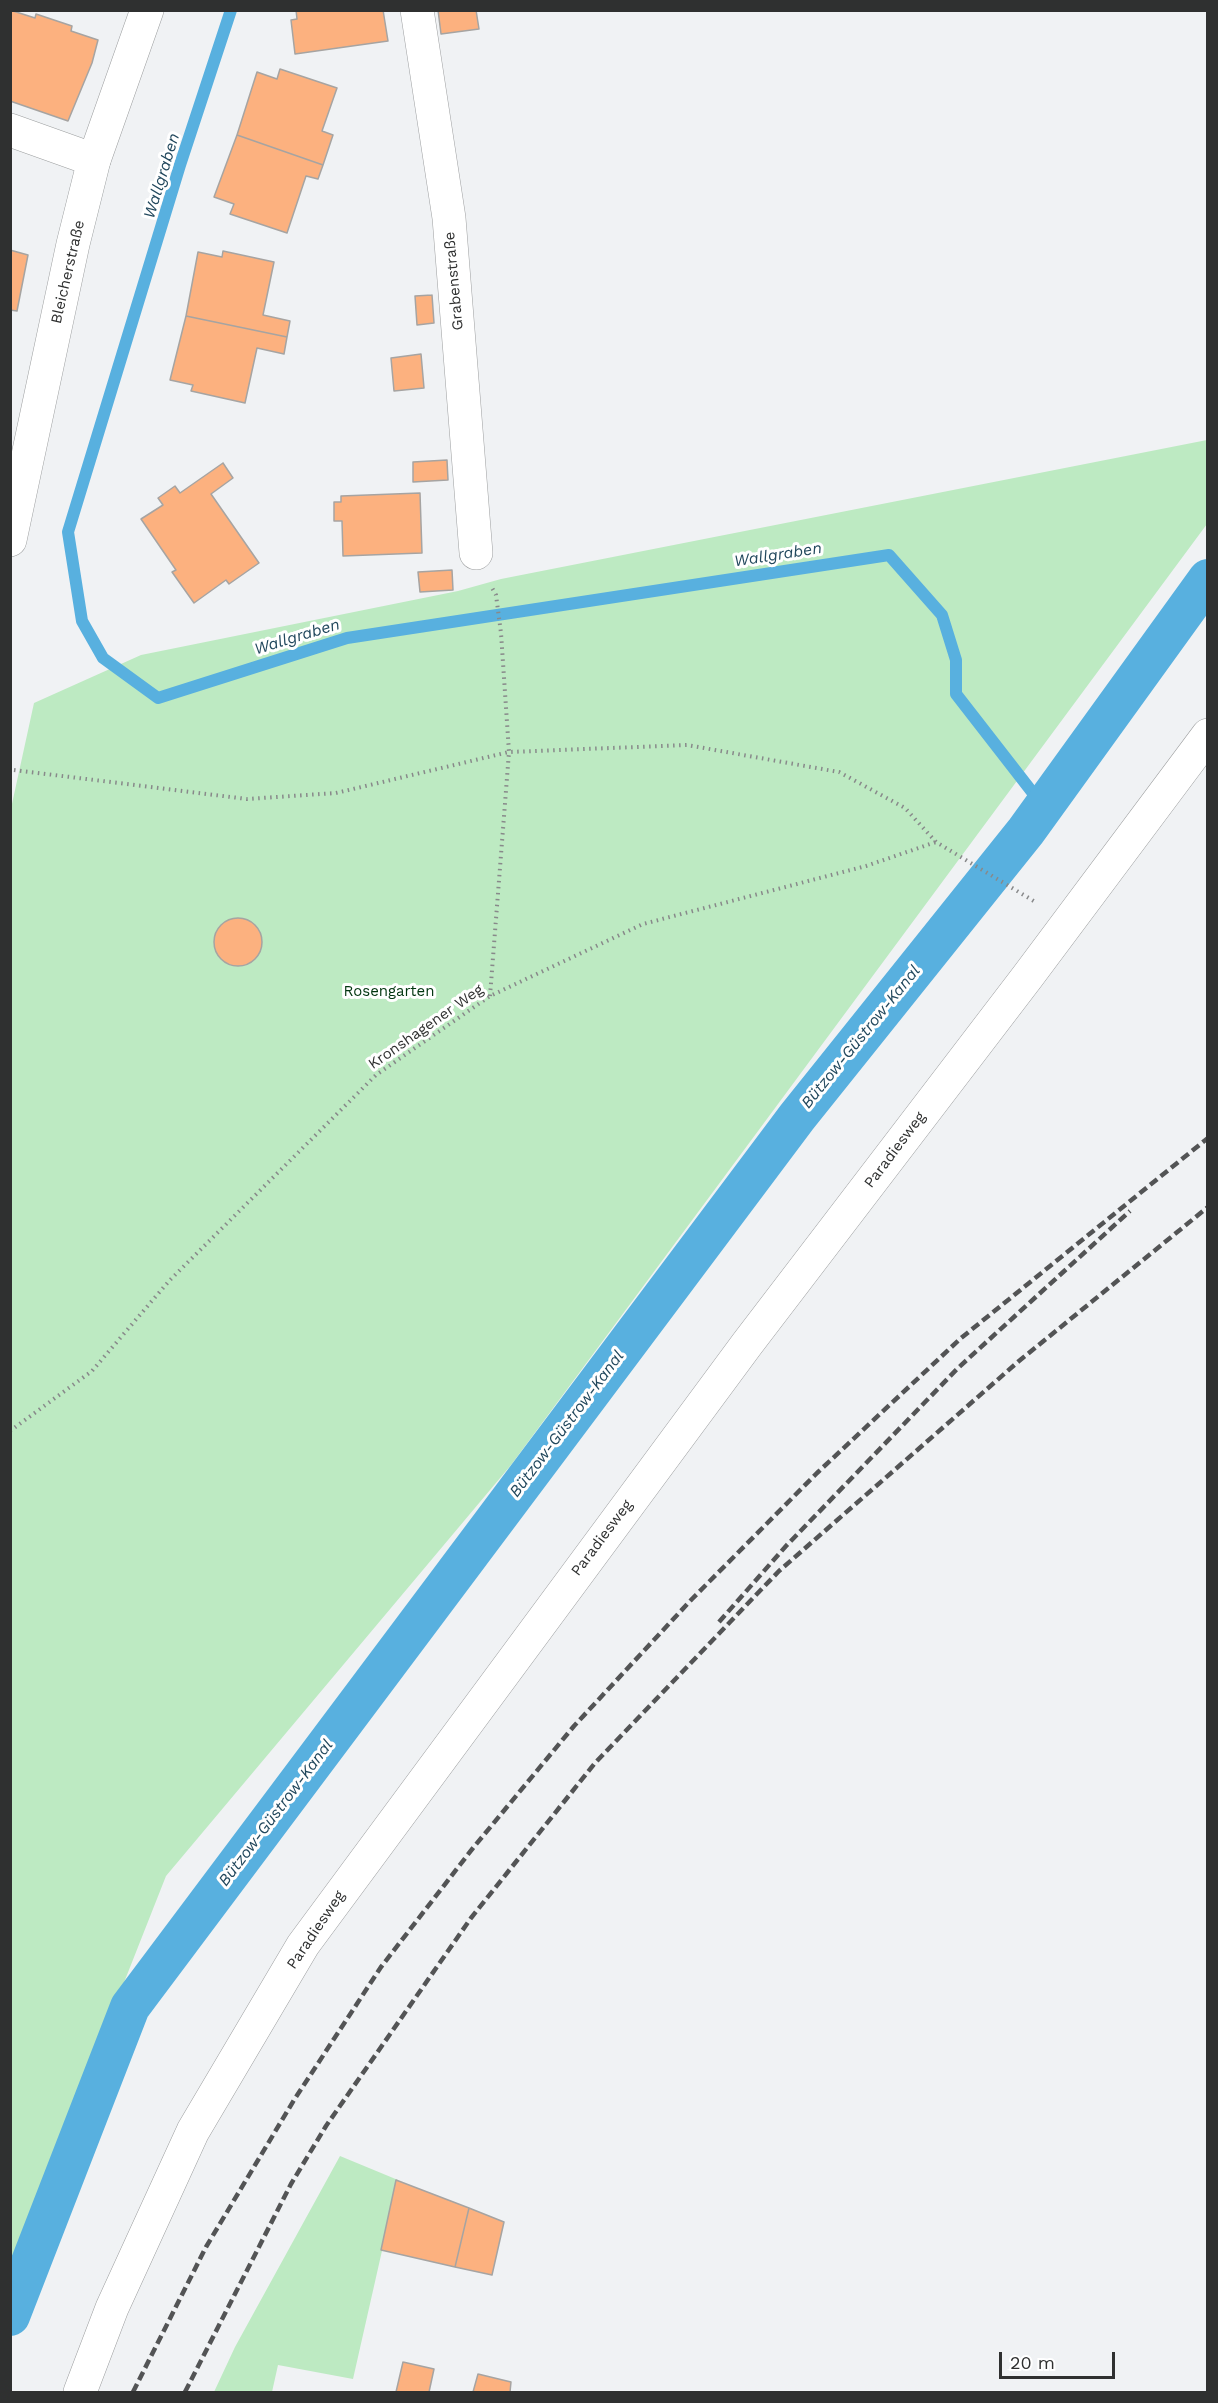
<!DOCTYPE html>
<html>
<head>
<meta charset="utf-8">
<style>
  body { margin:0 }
  #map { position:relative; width:1218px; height:2403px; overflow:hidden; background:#f0f2f4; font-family:"Work Sans",sans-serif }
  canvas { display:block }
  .frame { position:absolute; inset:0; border:12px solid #2f3030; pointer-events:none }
  .scale { position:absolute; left:999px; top:2352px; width:116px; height:27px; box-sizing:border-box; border:3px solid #2f3030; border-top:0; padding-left:8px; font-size:18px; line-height:21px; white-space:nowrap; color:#2f3030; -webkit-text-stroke:4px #fff; paint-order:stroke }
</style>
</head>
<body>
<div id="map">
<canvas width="1218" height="2403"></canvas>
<div class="frame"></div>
<div class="scale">20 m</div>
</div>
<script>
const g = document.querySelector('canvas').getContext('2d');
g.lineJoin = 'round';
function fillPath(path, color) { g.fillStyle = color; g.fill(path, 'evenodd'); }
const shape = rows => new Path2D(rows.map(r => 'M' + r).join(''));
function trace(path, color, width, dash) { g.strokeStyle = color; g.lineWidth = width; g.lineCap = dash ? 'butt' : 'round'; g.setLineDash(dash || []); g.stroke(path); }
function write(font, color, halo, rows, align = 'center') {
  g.font = font + ' "Work Sans",sans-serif'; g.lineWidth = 6; g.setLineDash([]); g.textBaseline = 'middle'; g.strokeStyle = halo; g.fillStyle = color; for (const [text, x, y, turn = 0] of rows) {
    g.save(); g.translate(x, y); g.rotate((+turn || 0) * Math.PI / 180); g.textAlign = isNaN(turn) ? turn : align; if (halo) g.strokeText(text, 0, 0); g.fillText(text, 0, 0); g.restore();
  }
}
fillPath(shape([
  [1207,440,1207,524,511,1465,166,1876,11,2269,10,813,34,703,141,655,458,591,501,579],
  [340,2156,398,2180,353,2379,278,2365,272,2392,214,2392,235,2347]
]), '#bdeac2');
trace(shape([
  [231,10,180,165,68,532,82,621,103,658,158,698,347,638,889,555,942,615,956,660,956,694,1043,806]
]), '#58b0df', 12);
trace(shape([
  [10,2316,130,2007,797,1117,1026,831,1208,579]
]), '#58b0df', 40);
const building = shape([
  [10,10,35,18,36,14,72,26,71,31,98,40,92,63,68,121,10,101,10,10],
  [296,10,383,10,388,41,295,54,291,20,297,19,296,10],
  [438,10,476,10,479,29,441,34,438,10],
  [280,69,337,88,322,131,333,135,323,165,237,135,257,72,277,79,280,69],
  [237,135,323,165,318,179,306,176,287,233,230,214,234,204,214,197,237,135],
  [10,250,28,255,17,311,10,310,10,250],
  [223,251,274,262,263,315,290,321,287,337,186,316,198,252,222,257,223,251],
  [432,295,434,323,417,325,415,296,432,295],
  [186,316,287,337,284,354,257,348,245,403,191,391,193,385,170,380,186,316],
  [421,354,424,388,394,391,391,358,421,354],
  [447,460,448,480,413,482,413,462,447,460],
  [223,463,233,478,211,494,259,563,229,584,226,580,194,603,172,572,176,570,141,519,163,505,158,498,175,486,180,493,223,463],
  [420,493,422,553,343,556,342,521,334,521,334,502,341,502,341,496,420,493],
  [452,570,453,590,420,592,418,572,452,570],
  '214 942a24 24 0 1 1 48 0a24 24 0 1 1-48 0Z',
  [396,2180,469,2208,455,2267,381,2250,396,2180],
  [469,2208,504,2222,492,2275,455,2267,469,2208],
  [403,2362,434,2369,429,2392,396,2392,403,2362],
  [478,2374,511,2382,510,2392,473,2392,478,2374]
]);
fillPath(building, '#fcb17f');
trace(building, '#a6a4a2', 1.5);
const minor = shape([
  [417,10,449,218,476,553],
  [10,130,94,160],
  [80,2392,112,2308,193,2131,303,1945,747,1344,1028,976,1208,735]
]);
const primary = shape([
  [10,540,73,244,94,160,147,10]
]);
trace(minor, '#9c9e9f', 34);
trace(primary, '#9c9e9f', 34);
trace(shape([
  [14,770,247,799,336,793,509,752,687,745,839,772,905,808,936,842,1037,903],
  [490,996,509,752,501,633,496,595,491,586],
  [10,1431,92,1371,169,1281,376,1075,490,996,643,924,866,866,936,842]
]), '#88898a', 4, [1.5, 4.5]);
trace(minor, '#fff', 33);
trace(primary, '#fff', 33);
trace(shape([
  [719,1622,786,1546,958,1368,1130,1211],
  [133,2392,206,2247,294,2100,381,1967,473,1848,574,1726,692,1599,817,1473,960,1339,1208,1138],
  [185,2392,291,2184,326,2126,471,1918,595,1763,779,1571,1019,1361,1208,1207]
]), '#535455', 4.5, [9, 4.5]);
write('15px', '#2f3030', '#fff', [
  ["Bleicherstraße",68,272,-77],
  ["Grabenstraße",454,281,-95],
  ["Kronshagener Weg",426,1027,-35],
  ["Paradiesweg",895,1150,-53],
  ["Paradiesweg",602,1538,-53],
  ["Paradiesweg",316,1930,-56]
]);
write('15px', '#00350f', '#fff', [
  ["Rosengarten",389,992]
]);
write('italic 16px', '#22485d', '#fff', [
  ["Wallgraben",162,176,-73],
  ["Wallgraben",778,555,-9],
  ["Wallgraben",297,637,-17],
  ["Bützow-Güstrow-Kanal",861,1037,-51],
  ["Bützow-Güstrow-Kanal",567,1424,-53],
  ["Bützow-Güstrow-Kanal",276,1813,-53]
]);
</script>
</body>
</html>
